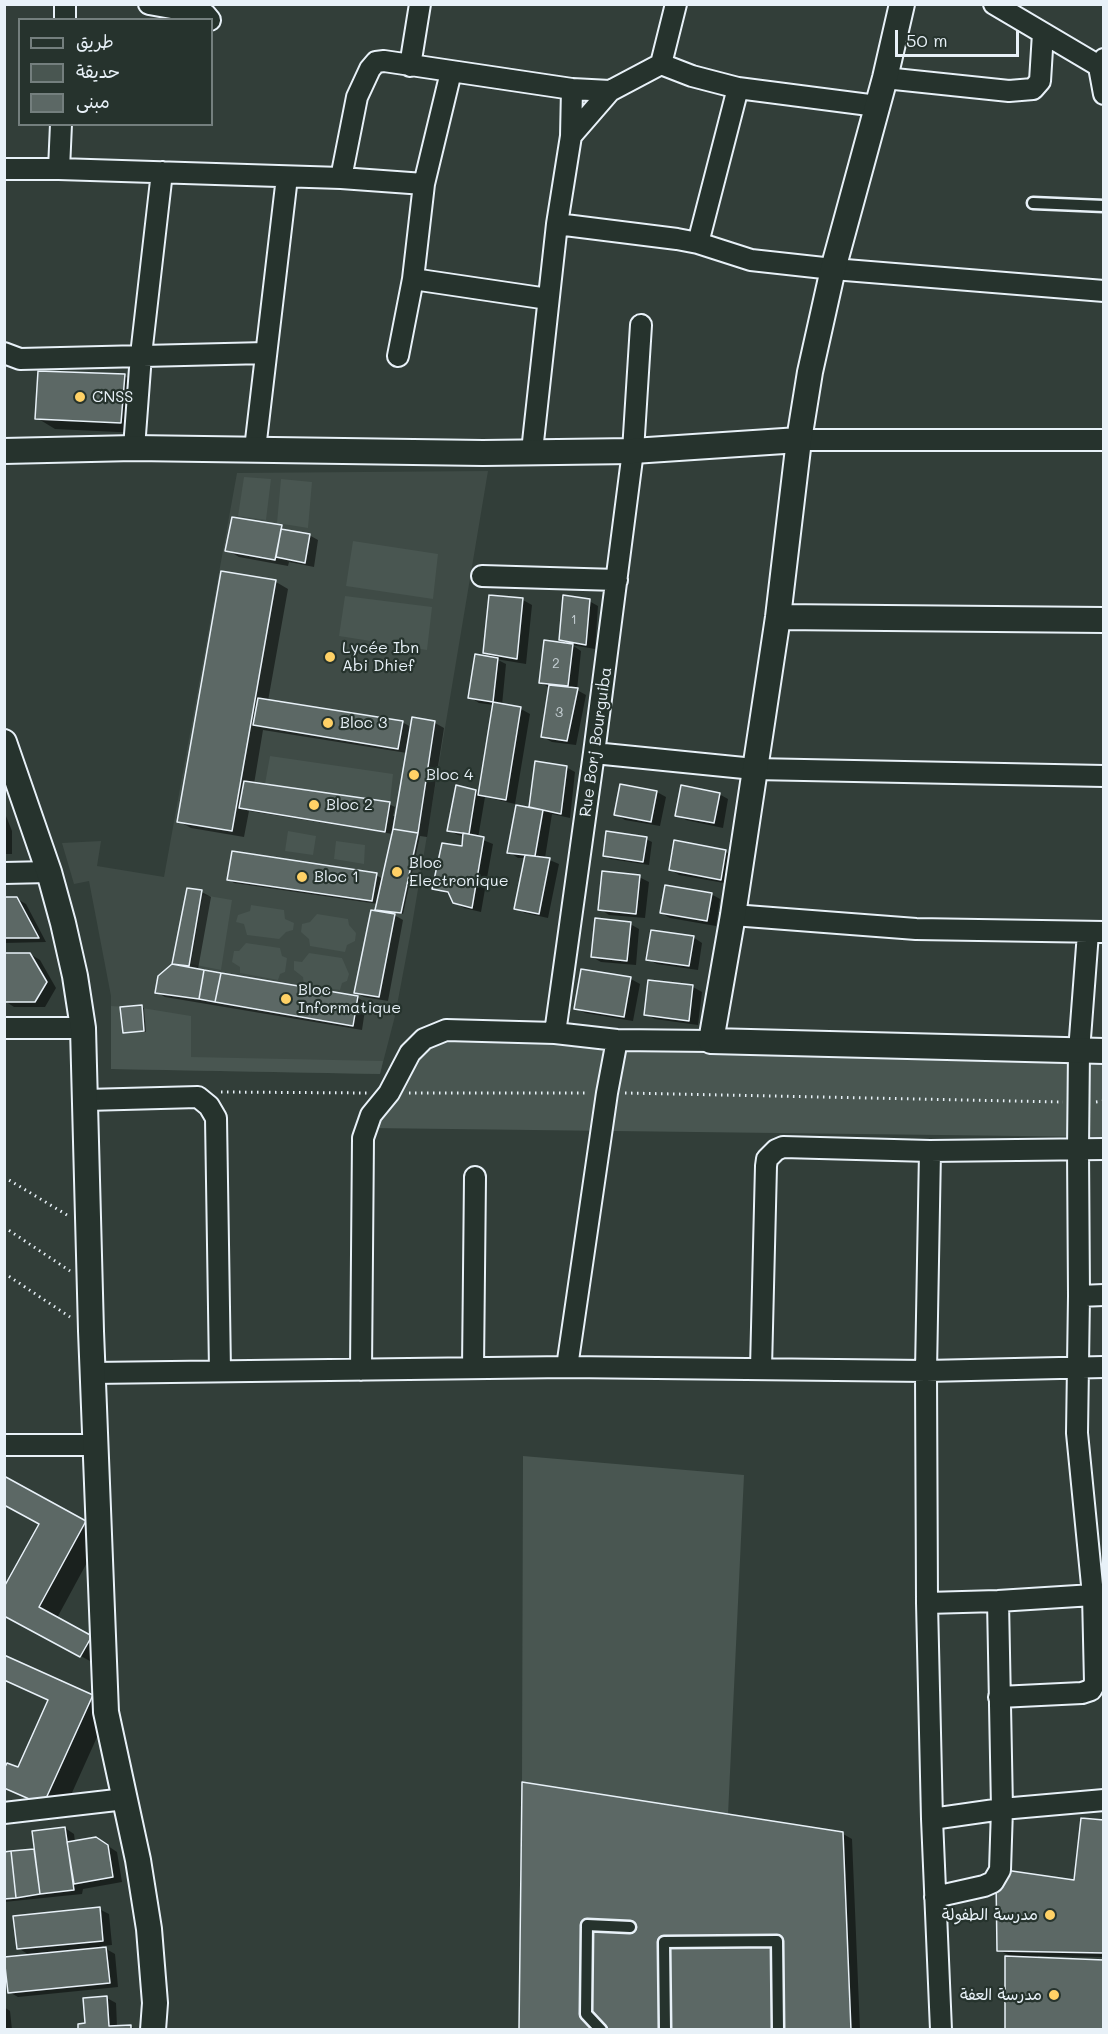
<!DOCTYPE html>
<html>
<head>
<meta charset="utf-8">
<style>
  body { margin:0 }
  #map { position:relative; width:1108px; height:2034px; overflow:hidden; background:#323e39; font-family:Mali,"Playpen Sans Arabic",sans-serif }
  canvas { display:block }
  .frame { position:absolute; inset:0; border:6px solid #e8f1f8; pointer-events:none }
  .legend { position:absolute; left:18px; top:18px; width:195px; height:108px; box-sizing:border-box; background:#26332d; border:2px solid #747f7e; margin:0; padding:8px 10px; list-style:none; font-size:18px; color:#e8f1f8 }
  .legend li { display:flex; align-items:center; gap:12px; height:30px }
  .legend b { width:30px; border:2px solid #747f7e }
  .scale { position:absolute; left:895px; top:30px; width:124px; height:27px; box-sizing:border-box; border:3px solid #e8f1f8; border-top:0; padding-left:8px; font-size:18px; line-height:21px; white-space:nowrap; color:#e8f1f8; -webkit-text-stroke:4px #26332d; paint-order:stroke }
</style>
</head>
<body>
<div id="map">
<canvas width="1108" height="2034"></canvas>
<div class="frame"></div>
<ul class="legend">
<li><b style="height:8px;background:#26332d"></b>طريق</li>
<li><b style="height:16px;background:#495651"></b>حديقة</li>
<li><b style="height:16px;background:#5c6865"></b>مبنى</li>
</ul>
<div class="scale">50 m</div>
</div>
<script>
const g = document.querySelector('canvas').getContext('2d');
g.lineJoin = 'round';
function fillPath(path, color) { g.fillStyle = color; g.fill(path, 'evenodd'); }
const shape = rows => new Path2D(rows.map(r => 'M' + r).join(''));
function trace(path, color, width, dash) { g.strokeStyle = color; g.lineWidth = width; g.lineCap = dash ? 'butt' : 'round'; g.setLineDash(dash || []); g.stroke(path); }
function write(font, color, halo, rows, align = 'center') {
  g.font = font + ' Mali,"Playpen Sans Arabic",sans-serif'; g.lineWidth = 4.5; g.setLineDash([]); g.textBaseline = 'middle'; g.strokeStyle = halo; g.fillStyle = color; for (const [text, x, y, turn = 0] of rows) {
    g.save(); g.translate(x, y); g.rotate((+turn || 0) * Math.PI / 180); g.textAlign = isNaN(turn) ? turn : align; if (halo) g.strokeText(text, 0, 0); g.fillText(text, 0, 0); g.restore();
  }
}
fillPath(shape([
  [488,471,411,931,395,1016,380,1074,111,1069,111,996,89,881,74,884,62,843,101,841,97,866,164,877,237,473]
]), '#3f4b46');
fillPath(shape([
  [244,477,271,479,266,520,238,516],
  [281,479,312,482,308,528,277,523],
  [353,541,438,554,433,599,346,586],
  [345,596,432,607,427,650,339,636],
  [270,756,393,774,390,802,265,784],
  [288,831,316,836,313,855,285,851],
  [336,841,365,845,364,864,334,859],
  [203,895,232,900,221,970,191,964],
  [251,905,284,910,285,919,294,923,293,930,286,932,279,939,247,935,244,924,236,922,238,915,250,911],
  [317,914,348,919,349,925,356,933,355,941,347,945,345,952,310,946,309,939,301,932,302,924,310,922],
  [246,943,280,948,282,956,287,958,285,972,280,974,278,980,240,973,240,967,232,962,234,951,239,951],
  [309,953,342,958,349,974,347,981,342,983,340,990,304,985,303,977,294,970,294,961,302,962],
  [111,1006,142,1008,191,1016,191,1057,383,1061,380,1074,111,1069],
  [442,1040,1103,1052,1103,1137,369,1128,425,1048],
  [523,1456,744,1475,728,1815,522,1782]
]), '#495651');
fillPath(shape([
  [124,376,143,386,139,433,55,429,37,418],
  [281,527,291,532,309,535,318,540,314,567,289,562,288,566,239,557,227,550],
  [276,582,288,589,268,701,402,722,411,727,413,719,435,723,444,728,427,837,420,836,403,914,389,912,403,920,388,1001,364,997,355,992,383,913,377,910,378,904,234,883,228,879,376,875,383,879,393,834,249,811,244,837,191,828,178,821],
  [263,730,407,753,396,816,393,816,395,807,389,804,254,784],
  [490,597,523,600,532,605,526,664,496,659,506,664,502,705,521,709,530,714,515,804,485,797,478,838,493,844,481,912,464,908,454,902,451,895,434,888,463,848,464,836,458,835,449,830,476,791,480,793,494,705,479,703,470,697,495,658,485,653],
  [589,601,598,606,595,649,572,645,581,651,577,690,586,695,576,745,552,742,543,737,550,688,541,683,569,645,560,639],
  [536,763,566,767,575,772,570,818,552,814,545,858,559,864,548,918,525,913,515,908,526,858,518,858,509,852,530,809],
  [657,792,666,797,660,826,625,820,615,814],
  [719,794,728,799,723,828,686,820,677,815],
  [4,811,12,831,12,854,4,854],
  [646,839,652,842,649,865,610,859,604,855],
  [726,852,735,857,730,884,679,875,670,869],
  [639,877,649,882,645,918,609,915,600,909],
  [188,889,202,892,211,897,198,969,357,997,366,1003,362,1030,165,997,156,992,173,964],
  [711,894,720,899,716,926,670,918,661,913],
  [4,899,17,899,26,904,46,942,4,943],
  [630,924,639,929,636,965,601,962,592,957],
  [693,937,702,943,698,970,657,964,648,959],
  [30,954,40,960,56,988,45,1007,14,1007,5,1001],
  [582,970,631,979,640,984,633,1021,585,1013,576,1008],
  [650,981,693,987,702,992,698,1025,655,1019,646,1014],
  [141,1007,144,1008,146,1032,124,1032],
  [85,1522,103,1533,57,1618,91,1637,99,1666,4,1614],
  [4,1656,93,1696,111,1706,62,1815,4,1787,19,1769,49,1701,4,1680],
  [1104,1822,1104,1957,1038,1956,1038,1959,1012,1957,999,1950,1075,1882],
  [65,1828,74,1834,75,1842,105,1844,117,1852,122,1882,83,1889,82,1894,4,1902,4,1854,36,1851],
  [843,1834,852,1839,860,2030,520,2029],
  [99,1909,109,1914,112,1945,101,1946,115,1954,118,1987,18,1997,9,1992,31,1956,18,1948],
  [107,1998,116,2003,117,2027,131,2026,136,2030,80,2030,86,2025],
  [4,2007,10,2011,12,2030,4,2030]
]), '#0007');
const building = shape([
  [38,371,125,374,121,423,35,419,38,371],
  [232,517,282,525,275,560,225,551,232,517],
  [281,529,310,534,305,563,276,557,281,529],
  [221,571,276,580,232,831,177,822,221,571],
  [489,595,523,598,517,659,483,653,489,595],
  [563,595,590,599,586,645,559,640,563,595],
  [544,640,573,644,568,686,539,683,544,640],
  [475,654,498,658,493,702,468,698,475,654],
  [549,685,578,688,567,741,541,737,549,685],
  [258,698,403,721,398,749,253,725,258,698],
  [493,702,521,707,506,800,478,795,493,702],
  [412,717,435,721,418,833,393,829,412,717],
  [535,761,567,766,561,814,529,807,535,761],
  [244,781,390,802,385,832,239,808,244,781],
  [620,784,657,791,651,822,614,815,620,784],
  [456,785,476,790,469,834,447,831,456,785],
  [681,785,720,793,714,823,675,816,681,785],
  [516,805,543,810,535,856,507,853,516,805],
  [393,829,418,833,401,913,375,910,393,829],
  [606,831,647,837,643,862,603,856,606,831],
  [463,833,484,837,472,908,453,903,448,892,432,889,442,843,462,846,463,833],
  [674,840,726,850,721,880,669,870,674,840],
  [232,851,377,873,372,901,227,880,232,851],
  [525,855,550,858,539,914,514,909,525,855],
  [602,871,640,875,636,914,598,910,602,871],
  [665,885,712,893,707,921,660,913,665,885],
  [187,888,202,890,189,966,172,964,187,888],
  [4,897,17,897,39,938,4,938,4,897],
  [371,910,395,914,379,997,354,993,371,910],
  [595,918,631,922,627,961,591,957,595,918],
  [651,930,694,936,689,966,646,960,651,930],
  [4,953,30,953,47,982,35,1002,4,1002,4,953],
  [172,964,204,970,199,999,155,993,158,976,172,964],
  [581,969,631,977,624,1017,574,1009,581,969],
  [204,970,221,973,215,1002,199,999,204,970],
  [221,973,358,996,353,1026,215,1002,221,973],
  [648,980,693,985,689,1021,644,1015,648,980],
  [142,1005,144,1031,123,1033,120,1007,142,1005],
  [4,1476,86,1521,39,1607,92,1636,80,1657,4,1616,4,1587,39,1524,4,1505,4,1476],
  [4,1655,93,1695,43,1805,4,1788,4,1769,7,1763,18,1767,48,1700,4,1680,4,1655],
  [522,1782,843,1832,851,2030,519,2029,522,1782],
  [1081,1818,1104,1820,1104,1953,997,1951,996,1879,1005,1870,1074,1880,1081,1818],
  [65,1827,74,1890,40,1894,32,1831,65,1827],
  [96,1837,108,1845,113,1877,74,1884,67,1842,96,1837],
  [34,1849,40,1894,16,1898,11,1851,34,1849],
  [11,1851,16,1898,4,1899,4,1852,11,1851],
  [100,1907,103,1941,17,1949,13,1916,100,1907],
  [106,1947,110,1983,8,1993,4,1957,106,1947],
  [1005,1956,1104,1960,1104,2030,1005,2030,1005,1956],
  [107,1996,109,2026,131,2025,131,2030,78,2030,78,2024,85,2023,83,1998,107,1996]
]);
fillPath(building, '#5c6865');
trace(building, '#e8f1f8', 1.5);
const service = shape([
  [1033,203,1104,206],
  [601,2030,586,2014,587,1925,630,1927],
  [665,2030,664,1942,777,1941,778,2030]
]);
const minor = shape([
  [149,4,205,14,210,20],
  [994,4,1104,69],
  [65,20,65,4],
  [1104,59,1099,67,1104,94],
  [661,64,676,4],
  [410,66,420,4],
  [885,78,1009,91,1033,89,1040,81,1043,33],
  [571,136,610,91],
  [4,169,59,169,341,178,424,184,413,279,398,356],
  [59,169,61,124],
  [341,178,357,97,370,69,376,62,384,61,572,89,610,91,661,64,692,76,738,88,877,106],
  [424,184,451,72],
  [557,224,677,239,698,243,751,260,833,269,1104,291],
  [698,243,738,88],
  [413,279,548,299],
  [4,353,20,359,266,353],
  [799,440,1104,440],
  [134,448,141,355,162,172],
  [255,449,287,177],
  [532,451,557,224,571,136,572,89],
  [482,576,617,580],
  [594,753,754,769,1104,776],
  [4,873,49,872],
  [733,915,916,929,1104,932],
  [4,1028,83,1028],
  [555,1033,594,753,633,451,641,325],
  [86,1100,198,1097,209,1106,216,1118,220,1371],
  [930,1151,926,1371,927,1603,932,1819,941,2030],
  [1079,1296,1104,1295],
  [567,1367,607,1093,617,1040],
  [473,1368,475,1177],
  [761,1368,766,1166,767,1159,776,1150,783,1147,930,1151,1104,1149],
  [361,1370,363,1138,371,1115,389,1093,410,1053,424,1039,446,1030,555,1033,617,1040,711,1041],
  [92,1373,567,1367,926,1371,1104,1367],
  [4,1445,96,1445],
  [927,1603,998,1601,1093,1595],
  [999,1697,1082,1693,1091,1690,1095,1683,1093,1595,1077,1433,1079,1296,1078,1149,1079,1051,1088,933],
  [4,1813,125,1799],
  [932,1819,1002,1809,1104,1800],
  [935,1897,984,1886,993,1882,1000,1870,1002,1809,998,1601]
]);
const tertiary = shape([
  [902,4,885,78,833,269,810,372,799,440,778,617,733,915,711,1041,1104,1051],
  [4,451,134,448,483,453,633,451,799,440],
  [778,617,1104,620],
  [4,742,49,872,63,923,75,976,83,1028,91,1331,106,1712,138,1860,149,1929,155,2003,153,2030]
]);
trace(service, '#e8f1f8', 15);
trace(minor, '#e8f1f8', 24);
trace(tertiary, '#e8f1f8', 28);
trace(shape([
  [221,1092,367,1093],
  [409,1093,589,1093],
  [625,1093,1063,1102],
  [1096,1102,1104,1101],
  [4,1177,67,1215],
  [4,1227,70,1271],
  [4,1273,70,1317]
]), '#e8f1f8', 3, [1.5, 4.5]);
trace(service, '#26332d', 10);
trace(minor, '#26332d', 20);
trace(tertiary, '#26332d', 24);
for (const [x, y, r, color] of [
  [80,397,6,"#ffd166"],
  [330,657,6,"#ffd166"],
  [328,723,6,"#ffd166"],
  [414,775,6,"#ffd166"],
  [314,805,6,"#ffd166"],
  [397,872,6,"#ffd166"],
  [302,877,6,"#ffd166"],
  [286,999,6,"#ffd166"],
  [1050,1915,6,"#ffd166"],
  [1054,1995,6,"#ffd166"]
]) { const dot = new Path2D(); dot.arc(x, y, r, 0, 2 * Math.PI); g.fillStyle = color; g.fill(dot); trace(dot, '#26332d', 2); }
write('14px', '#c5cfd3', null, [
  ["1",574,620],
  ["2",556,664],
  ["3",559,713]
]);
write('16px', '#e8f1f8', '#26332d', [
  ["CNSS",92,397],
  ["Lycée Ibn",342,648],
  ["Abi Dhief",342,666],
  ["Bloc 3",340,723],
  ["Bloc 4",426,775],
  ["Bloc 2",326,805],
  ["Bloc",409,863],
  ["Electronique",409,881],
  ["Bloc 1",314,877],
  ["Bloc",298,990],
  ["Informatique",298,1008],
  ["مدرسة الطفولة",1038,1915,"right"],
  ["مدرسة العفة",1042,1995,"right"]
], 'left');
write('16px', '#e8f1f8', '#26332d', [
  ["Rue Borj Bourguiba",596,742,-82]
]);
</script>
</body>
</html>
